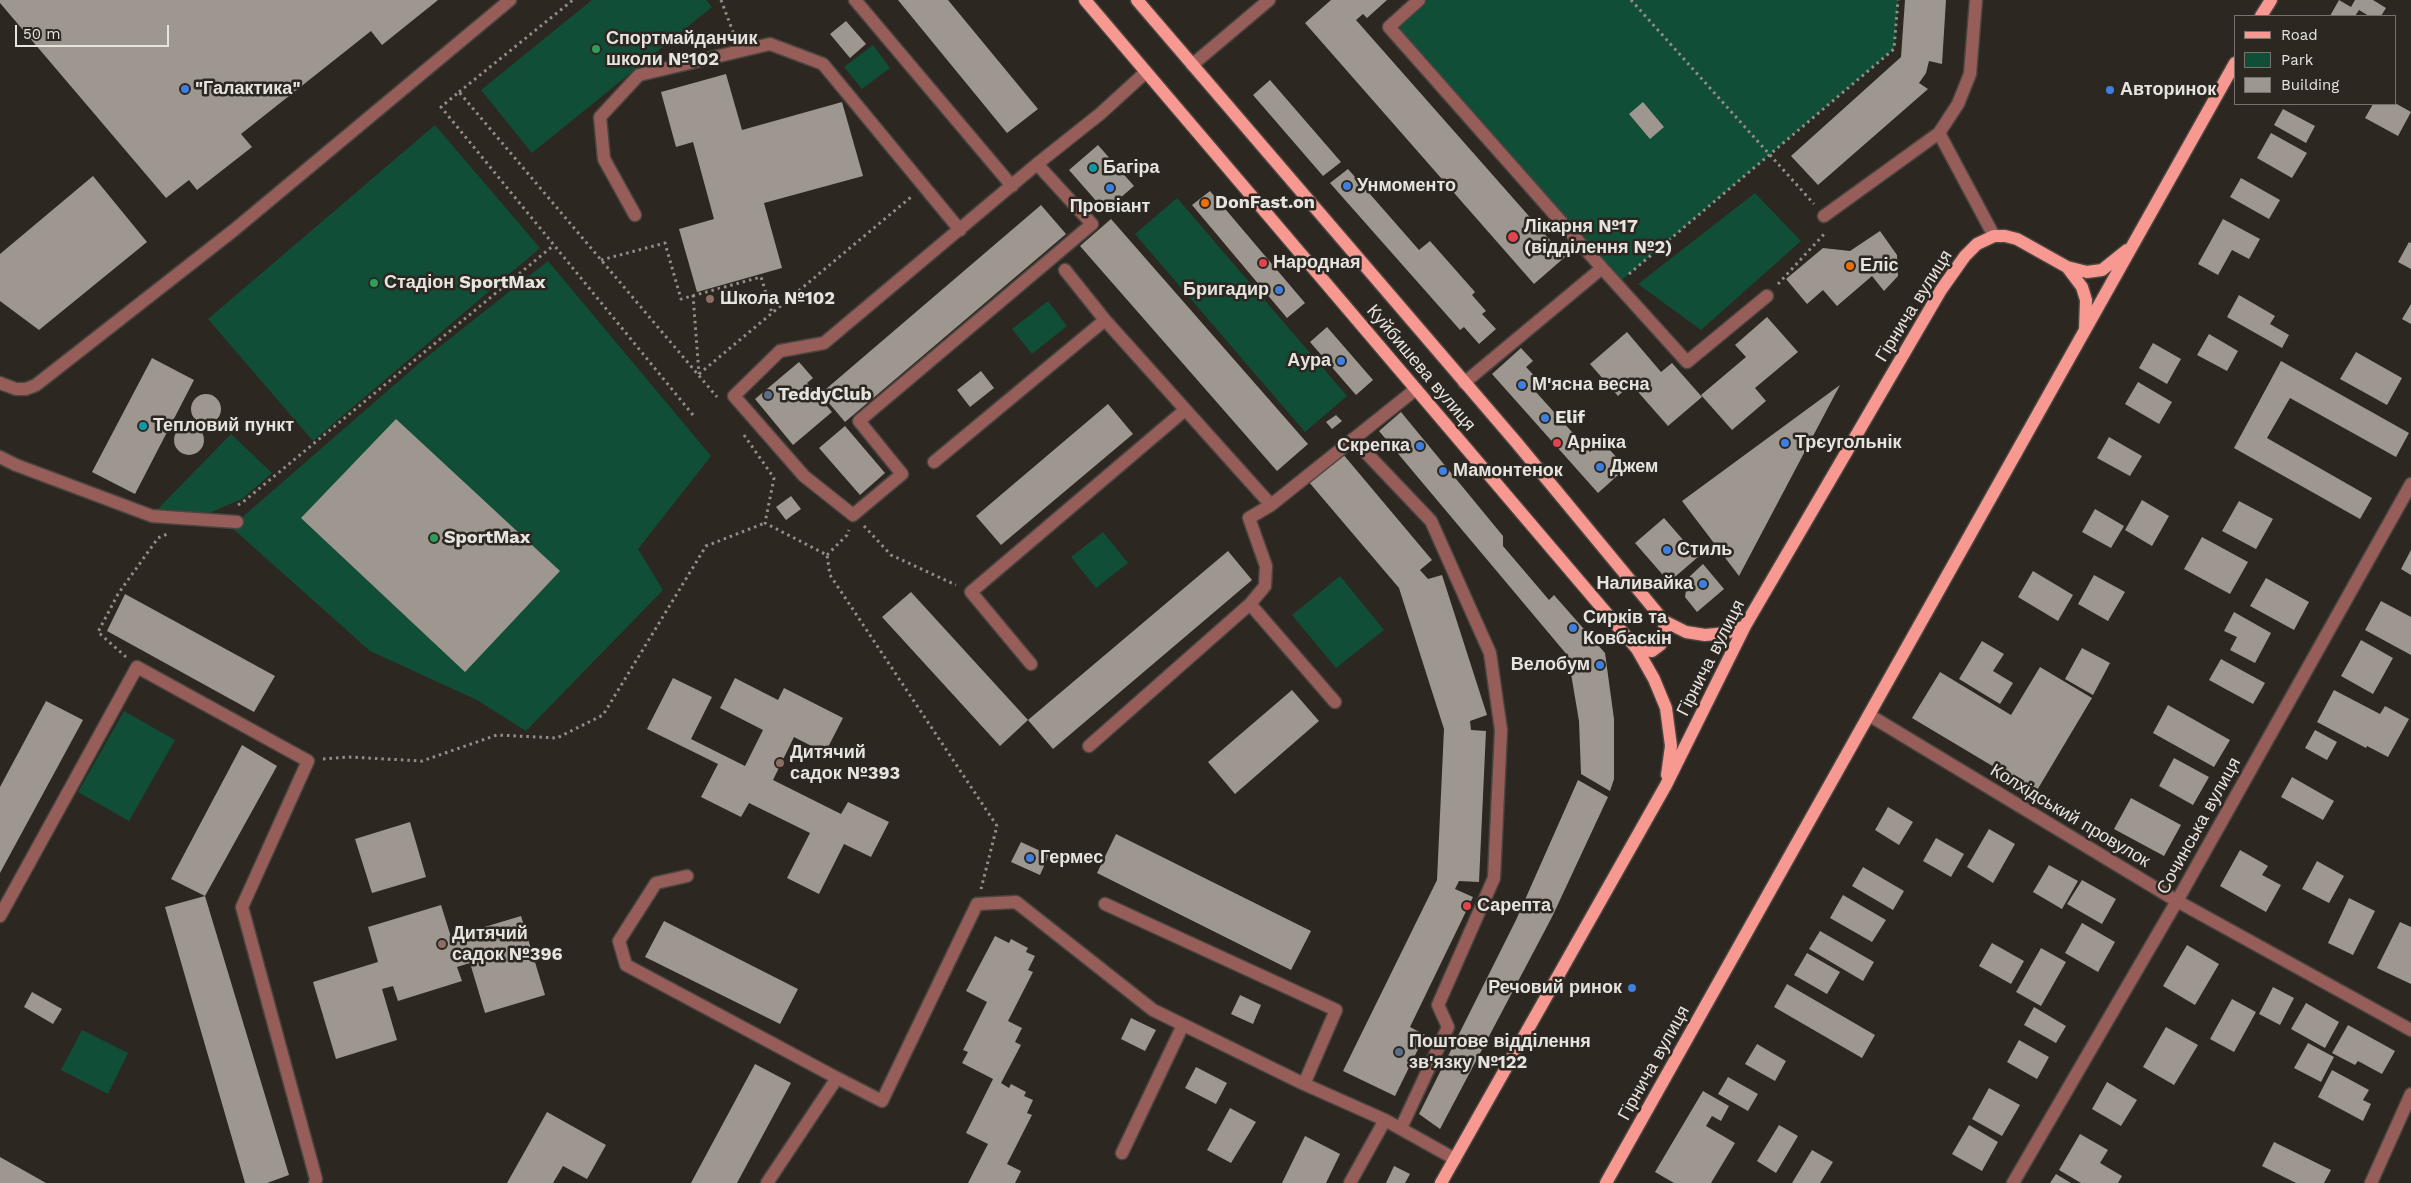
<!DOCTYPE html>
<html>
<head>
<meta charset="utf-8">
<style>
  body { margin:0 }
  #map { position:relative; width:2411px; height:1183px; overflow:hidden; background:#2c2721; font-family:"Work Sans",sans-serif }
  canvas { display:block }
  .legend { position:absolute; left:2234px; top:15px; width:162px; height:90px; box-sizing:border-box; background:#2c2721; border:1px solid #77726d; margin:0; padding:6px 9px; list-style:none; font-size:15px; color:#e7e3df }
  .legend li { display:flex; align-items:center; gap:10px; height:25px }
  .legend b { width:25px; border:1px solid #77726d }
  .scale { position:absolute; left:15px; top:25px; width:154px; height:22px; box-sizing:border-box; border:2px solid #e7e3df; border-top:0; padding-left:6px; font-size:15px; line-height:18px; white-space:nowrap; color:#e7e3df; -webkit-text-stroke:4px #2c2721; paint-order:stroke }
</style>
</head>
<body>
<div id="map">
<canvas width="2411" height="1183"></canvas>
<ul class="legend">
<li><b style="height:6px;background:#f79891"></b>Road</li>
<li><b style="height:14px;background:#114e38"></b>Park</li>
<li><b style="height:14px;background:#9d9790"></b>Building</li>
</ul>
<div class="scale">50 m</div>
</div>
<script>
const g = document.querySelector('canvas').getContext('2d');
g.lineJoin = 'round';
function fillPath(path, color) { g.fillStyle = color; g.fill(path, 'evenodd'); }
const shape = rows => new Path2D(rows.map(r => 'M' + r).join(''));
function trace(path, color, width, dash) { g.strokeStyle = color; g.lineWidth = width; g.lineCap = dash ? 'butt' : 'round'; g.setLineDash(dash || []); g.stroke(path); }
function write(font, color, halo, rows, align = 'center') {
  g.font = font + ' "Work Sans",sans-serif'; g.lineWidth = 5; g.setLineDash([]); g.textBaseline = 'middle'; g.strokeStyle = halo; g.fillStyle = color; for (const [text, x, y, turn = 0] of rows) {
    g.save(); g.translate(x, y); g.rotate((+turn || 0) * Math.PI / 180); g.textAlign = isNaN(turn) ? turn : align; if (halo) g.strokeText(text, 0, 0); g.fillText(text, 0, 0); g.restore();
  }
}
fillPath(shape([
  [592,0,706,0,712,7,532,153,481,90],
  [1419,0,1898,0,1894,49,1617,284,1389,27],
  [873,45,890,68,862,89,844,67],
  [435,125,540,248,313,441,208,319],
  [1755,193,1801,241,1701,330,1638,284],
  [1177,198,1347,396,1305,432,1135,234],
  [548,261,711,456,638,549,663,590,526,731,477,700,370,651,231,527,423,360],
  [1048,301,1067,326,1032,354,1012,329],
  [231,434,272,473,242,499,202,516,154,513],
  [1103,532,1128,563,1096,588,1071,557],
  [1340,576,1384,630,1336,668,1292,615],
  [124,711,175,740,129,821,78,792],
  [82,1030,128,1053,108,1094,61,1070]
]), '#114e38');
fillPath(shape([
  [0,0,438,0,382,45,371,31,241,134,252,147,197,190,189,180,166,198,0,3],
  [898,0,948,0,1038,109,1007,133],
  [1331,0,1387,0,1367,18,1363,14,1356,20,1565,257,1534,284,1305,23],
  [1905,0,1946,0,1942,64,1929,61,1926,73,1919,83,1928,89,1818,185,1791,156,1901,57],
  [2339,0,2351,7,2355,0,2373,0,2386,8,2381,16,2369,16,2359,10,2355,16,2330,16],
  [846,21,866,44,850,58,830,34],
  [726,74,742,130,842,102,863,176,764,203,782,268,697,292,679,229,714,219,693,142,676,147,661,92],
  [1270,80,1341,162,1323,176,1253,95],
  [1643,102,1664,127,1650,139,1629,114],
  [2395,103,2411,112,2398,136,2365,118,2373,104],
  [2283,109,2315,126,2306,143,2274,125],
  [2271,133,2307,153,2292,178,2257,158],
  [1098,145,1134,186,1105,211,1069,170],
  [1348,169,1419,250,1430,241,1475,292,1472,295,1486,311,1482,314,1496,329,1479,344,1464,327,1460,330,1330,183],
  [93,176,147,242,39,330,0,301,0,254],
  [2241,178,2280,200,2269,219,2230,197],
  [1210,191,1305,303,1287,318,1192,205],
  [1041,205,1066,234,845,422,823,396,828,392,826,389],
  [1111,219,1308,444,1277,471,1080,246],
  [2223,219,2260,239,2249,259,2232,250,2218,275,2198,264],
  [1880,231,1897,255,1898,276,1884,291,1872,276,1837,306,1823,290,1807,304,1786,279,1823,248,1850,251],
  [2409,242,2411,243,2411,269,2398,262],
  [2239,295,2275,316,2270,324,2289,335,2282,348,2227,317],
  [2411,304,2411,324,2402,319],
  [1767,317,1798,352,1755,388,1766,401,1732,430,1701,395,1746,357,1735,345],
  [1327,327,1373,380,1356,395,1310,342],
  [1627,332,1661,372,1672,363,1702,397,1668,426,1631,384,1618,396,1590,364],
  [2209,334,2238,351,2227,371,2197,355],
  [2153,343,2181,359,2167,384,2139,368],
  [1521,348,1533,361,1526,367,1542,384,1535,391,1590,452,1602,441,1626,468,1598,493,1492,374],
  [2356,352,2402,378,2387,405,2340,379],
  [152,358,194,380,135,494,92,472],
  [2281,361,2409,433,2396,457,2290,398,2267,438,2372,498,2360,519,2234,448],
  [799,362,813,378,807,383,832,412,793,445,755,399],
  [981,371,994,388,970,407,957,390],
  [2138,382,2172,402,2159,424,2125,404],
  [1840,385,1739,576,1682,501],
  '191 409a15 15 0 1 1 30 0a15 15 0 1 1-30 0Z',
  [1108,404,1133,434,1001,545,976,516],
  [1401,412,1503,536,1503,546,1549,600,1554,595,1605,653,1614,719,1614,779,1610,791,1581,774,1579,721,1568,656,1379,431],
  [1336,415,1342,421,1332,429,1326,422],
  [396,419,560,571,465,672,301,518],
  '174 440a15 15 0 1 1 30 0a15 15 0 1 1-30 0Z',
  [845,426,885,473,860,495,819,448],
  [2109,437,2142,456,2130,476,2097,458],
  [1342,453,1432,560,1420,570,1428,579,1442,575,1487,715,1470,721,1471,730,1486,731,1479,882,1459,881,1455,889,1473,897,1410,1027,1425,1035,1395,1096,1343,1071,1437,880,1444,729,1399,588,1308,481],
  [791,496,801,509,786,520,776,507],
  [2142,500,2169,516,2152,546,2125,530],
  [2239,501,2273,519,2256,549,2222,531],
  [2095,509,2124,526,2111,548,2082,532],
  [1664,518,1698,557,1669,582,1635,543],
  [2202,537,2248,562,2230,594,2184,569],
  [2411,550,2411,575,2401,569],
  [1228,551,1252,580,1053,749,1028,720,1000,746,882,617,911,592,1028,720],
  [1703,564,1724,589,1697,612,1685,597,1688,578],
  [2033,571,2073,595,2058,621,2018,597],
  [2094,575,2125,592,2108,621,2078,604],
  [2266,578,2309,602,2294,630,2250,606],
  [125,594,275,676,254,712,107,631],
  [2381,601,2411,617,2411,655,2365,630],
  [2234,612,2271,633,2255,663,2230,650,2237,637,2224,631],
  [2361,640,2393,658,2373,694,2341,676],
  [1982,641,2004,654,1993,671,2013,683,2000,704,1959,679],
  [2082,648,2110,663,2093,695,2065,679],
  [2221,659,2265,683,2253,704,2209,680],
  [2040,667,2092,698,2036,792,1912,718,1940,672,2011,715],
  [673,678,712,697,691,739,745,766,763,730,720,708,735,678,778,700,784,688,843,718,825,753,794,737,773,780,841,814,848,802,889,822,871,857,844,844,819,894,787,878,810,833,749,803,741,817,701,797,718,764,647,729],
  [1292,690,1319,721,1235,794,1208,762],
  [2334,690,2380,714,2385,706,2409,719,2388,757,2367,746,2366,748,2317,722],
  [46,701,83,720,0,873,0,787],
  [2168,705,2230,740,2214,767,2153,733],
  [2315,730,2337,742,2327,760,2305,748],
  [242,745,277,766,205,896,171,879],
  [2174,758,2209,777,2193,805,2159,786],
  [2292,777,2334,801,2323,820,2281,797],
  [1578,780,1608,797,1552,917,1440,1129,1419,1114,1516,920],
  [2131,798,2181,825,2164,856,2114,829],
  [1888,807,1913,822,1899,845,1875,830],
  [410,822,426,877,372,893,355,839],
  [1989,829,2015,844,1993,883,1967,867],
  [1116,834,1311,931,1291,970,1097,873],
  [1936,838,1964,854,1951,877,1923,861],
  [1021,842,1049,855,1040,875,1011,862],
  [2240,850,2268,866,2262,875,2281,885,2266,912,2220,886],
  [2317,861,2344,876,2329,903,2302,889],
  [2049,865,2078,881,2062,909,2033,892],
  [1863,867,1904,891,1893,910,1852,886],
  [2082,880,2116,899,2102,924,2067,904],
  [1843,895,1886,920,1872,942,1830,918],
  [205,896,289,1175,267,1183,245,1183,165,907],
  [2349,898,2375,911,2353,955,2328,943],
  [441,905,451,937,521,916,545,995,485,1013,470,963,457,967,462,981,398,1001,393,986,382,989,397,1040,336,1059,313,982,378,962,368,927],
  [664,921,798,989,780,1024,645,957],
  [2400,922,2411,927,2411,984,2377,968],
  [2082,923,2115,942,2098,972,2065,953],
  [1820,931,1874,962,1863,981,1809,949],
  [995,936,1009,943,1011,939,1028,948,1026,952,1035,956,1028,970,1033,972,1008,1021,1022,1028,1015,1042,1021,1045,1001,1083,1009,1088,1011,1084,1026,1092,1024,1096,1033,1100,1027,1113,1032,1115,1007,1164,1021,1171,1015,1183,968,1183,988,1144,966,1133,993,1079,962,1063,968,1052,963,1050,987,1002,966,991],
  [1992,943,2024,961,2011,984,1979,966],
  [2187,945,2219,964,2195,1005,2163,986],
  [2041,948,2066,962,2041,1006,2016,992],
  [1807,953,1840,972,1827,994,1794,975],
  [1787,984,1875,1035,1862,1058,1774,1007],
  [2273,987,2294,998,2280,1025,2259,1014],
  [32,992,62,1009,53,1024,24,1007],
  [1240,995,1261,1005,1253,1024,1231,1014],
  [2232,999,2256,1012,2234,1052,2210,1039],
  [2306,1003,2339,1022,2325,1048,2291,1029],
  [2034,1007,2066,1026,2056,1043,2024,1025],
  [1131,1018,1156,1030,1145,1051,1121,1039],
  [2348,1025,2395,1051,2382,1074,2358,1061,2355,1065,2332,1053],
  [2166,1027,2198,1045,2174,1085,2143,1067],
  [2019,1040,2049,1057,2037,1079,2007,1062],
  [2308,1043,2334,1057,2321,1082,2294,1068],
  [1757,1044,1786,1061,1775,1081,1745,1064],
  [755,1064,791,1083,737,1183,691,1183],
  [1196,1067,1227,1083,1216,1104,1185,1088],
  [2332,1070,2369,1090,2363,1100,2371,1104,2363,1121,2318,1097],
  [1728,1077,1758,1094,1748,1111,1718,1094],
  [2107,1082,2137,1100,2121,1126,2092,1109],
  [1989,1088,2020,1105,2002,1136,1972,1119],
  [1703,1091,1729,1106,1721,1121,1712,1116,1706,1126,1735,1143,1711,1183,1674,1183,1655,1172],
  [1230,1108,1256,1122,1231,1163,1207,1150],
  [547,1112,606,1145,587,1179,563,1166,553,1183,507,1183],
  [1779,1125,1798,1136,1776,1173,1757,1161],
  [1969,1125,1998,1142,1982,1171,1952,1154],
  [2080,1134,2108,1150,2100,1163,2122,1176,2118,1183,2081,1183,2059,1170],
  [1305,1136,1340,1154,1326,1183,1282,1183],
  [2274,1142,2331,1170,2324,1183,2296,1183,2262,1166],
  [1812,1150,1833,1162,1820,1183,1792,1183],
  [0,1157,46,1183,0,1183],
  [1394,1166,1410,1174,1405,1183,1386,1183],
  [2056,1174,2071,1183,2050,1183]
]), '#9d9790');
const minor = shape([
  [855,0,1012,186],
  [1419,0,1389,27,1602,268,1464,383],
  [1976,0,1970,74,1958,104,1939,133,1994,236],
  [1192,65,1269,0],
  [1037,164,1092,224,859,421,902,474,853,515,804,476,734,396,780,351,824,343,1037,164,1100,114,1146,72],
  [635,215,604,159,600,117,639,75,770,44,823,64,960,230],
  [1824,216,1939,133],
  [1602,268,1687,362,1767,296],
  [1065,270,1105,320,1271,505,1416,389],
  [0,383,16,389,26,389,36,385,234,230,510,0],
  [1353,439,1431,521,1490,653,1501,730,1494,878,1438,1005,1448,1027,1401,1128],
  [0,457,16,465,152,516,237,522],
  [934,462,1105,320],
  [1250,604,1335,702],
  [1031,664,971,592,1185,410],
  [1869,715,2177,901,2411,1030],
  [1089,746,1250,604,1265,586,1266,566,1249,518,1271,505],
  [687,876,656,883,619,941,626,965,837,1078],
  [1105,904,1336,1010,1304,1084,1385,1120,1455,1159],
  [0,916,137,667,308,761,242,907,316,1179,315,1183],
  [1122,1153,1183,1025],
  [767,1183,837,1078,882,1101,977,904,1016,902,1153,1010,1304,1084],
  [1350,1183,1385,1120],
  [2013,1183,2177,901,2411,484],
  [2371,1183,2411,1094]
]);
const major = shape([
  [1085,0,1637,649,1654,679,1666,708,1671,746,1667,775],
  [1137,0,1516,442,1664,621,1686,632,1705,635,1727,633,1745,626],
  [2261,16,2271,0],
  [2067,267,2082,287,2086,300,2085,330],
  [1637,649,1652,651,1660,645,1665,637,1664,621],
  [1441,1183,1666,785,1745,626,1941,290,1965,256,1977,244,1994,236,2005,236,2017,239,2067,267,2087,272,2102,270,2127,250],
  [1606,1183,2235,63]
]);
trace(minor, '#4a453f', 15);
trace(major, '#4a453f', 15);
trace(shape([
  [721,0,735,37],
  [1631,0,1814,204],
  [459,92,573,0],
  [601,260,665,243,681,299,761,277,772,313],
  [1629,274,1894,49,1898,0],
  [1778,284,1826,232],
  [693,295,699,374],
  [699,374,911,197],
  [693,415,441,107,459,92,717,397],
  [744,435,774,478,765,523,827,555,830,575,997,826,981,889],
  [238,505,243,502,554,245],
  [864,526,891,555,956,585],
  [827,555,847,535,849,530],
  [126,657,98,632,118,594,158,538,167,534],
  [323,759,349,757,422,761,497,735,557,738,603,715,706,546,765,523]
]), '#938e89', 3, [2.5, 4]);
trace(minor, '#965d59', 12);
trace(major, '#f79891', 12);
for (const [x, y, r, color] of [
  [596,49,5,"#2e9e5b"],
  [185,89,5,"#3f7fe0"],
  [2110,90,5,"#3f7fe0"],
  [1093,168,5,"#0f9aa8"],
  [1347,186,5,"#3f7fe0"],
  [1110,188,5,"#3f7fe0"],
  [1205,203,5,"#e8710a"],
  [1513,237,6,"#e0444e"],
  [1263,263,5,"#e0444e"],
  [1850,266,5,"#e8710a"],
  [374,283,5,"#2e9e5b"],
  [1279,290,5,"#3f7fe0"],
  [710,299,5,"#8d6e63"],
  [1341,361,5,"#3f7fe0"],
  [1522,385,5,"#3f7fe0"],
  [768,395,5,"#5c6f8a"],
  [1545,418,5,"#3f7fe0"],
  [143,426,5,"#0f9aa8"],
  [1557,443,5,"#e0444e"],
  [1785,443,5,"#3f7fe0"],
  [1420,446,5,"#3f7fe0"],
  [1600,467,5,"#3f7fe0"],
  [1443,471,5,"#3f7fe0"],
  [434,538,5,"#2e9e5b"],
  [1667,550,5,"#3f7fe0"],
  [1703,584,5,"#3f7fe0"],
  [1573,628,5,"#3f7fe0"],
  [1600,665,5,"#3f7fe0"],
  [780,763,5,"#8d6e63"],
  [1030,858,5,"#3f7fe0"],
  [1467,906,5,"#e0444e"],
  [442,944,5,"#8d6e63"],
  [1632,988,5,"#3f7fe0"],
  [1399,1052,5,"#5c6f8a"]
]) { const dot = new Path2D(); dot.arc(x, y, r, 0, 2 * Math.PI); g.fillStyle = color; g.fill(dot); trace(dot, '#2c2721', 2); }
write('bold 18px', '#e7e3df', '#2c2721', [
  ["Спортмайданчик",606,39],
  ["школи №102",606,60],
  ["\"Галактика\"",195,89],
  ["Авторинок",2120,90],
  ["Багіра",1103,168],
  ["Унмоменто",1357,186],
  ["DonFast.on",1215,203],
  ["Провіант",1110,207,"center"],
  ["Лікарня №17",1524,227],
  ["(відділення №2)",1524,248],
  ["Народная",1273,263],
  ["Еліс",1860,266],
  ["Стадіон SportMax",384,283],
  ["Бригадир",1269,290,"right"],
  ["Школа №102",720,299],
  ["Аура",1331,361,"right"],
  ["М'ясна весна",1532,385],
  ["TeddyClub",778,395],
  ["Elif",1555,418],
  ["Тепловий пункт",153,426],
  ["Арніка",1567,443],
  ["Трєугольнік",1795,443],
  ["Скрепка",1410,446,"right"],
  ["Джем",1610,467],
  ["Мамонтенок",1453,471],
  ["SportMax",444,538],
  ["Стиль",1677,550],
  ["Наливайка",1693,584,"right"],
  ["Сирків та",1583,618],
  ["Ковбаскін",1583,639],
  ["Велобум",1590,665,"right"],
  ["Дитячий",790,753],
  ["садок №393",790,774],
  ["Гермес",1040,858],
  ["Сарепта",1477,906],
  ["Дитячий",452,934],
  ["садок №396",452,955],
  ["Речовий ринок",1622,988,"right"],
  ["Поштове відділення",1409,1042],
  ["зв'язку №122",1409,1063]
], 'left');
write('18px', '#e7e3df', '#2c2721', [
  ["Гірнича вулиця",1914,306,-58],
  ["Куйбишева вулиця",1421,368,50],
  ["Гірнича вулиця",1711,658,-63],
  ["Колхідський провулок",2070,816,31],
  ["Сочинська вулиця",2199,826,-61],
  ["Гірнича вулиця",1654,1063,-61]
]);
</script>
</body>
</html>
